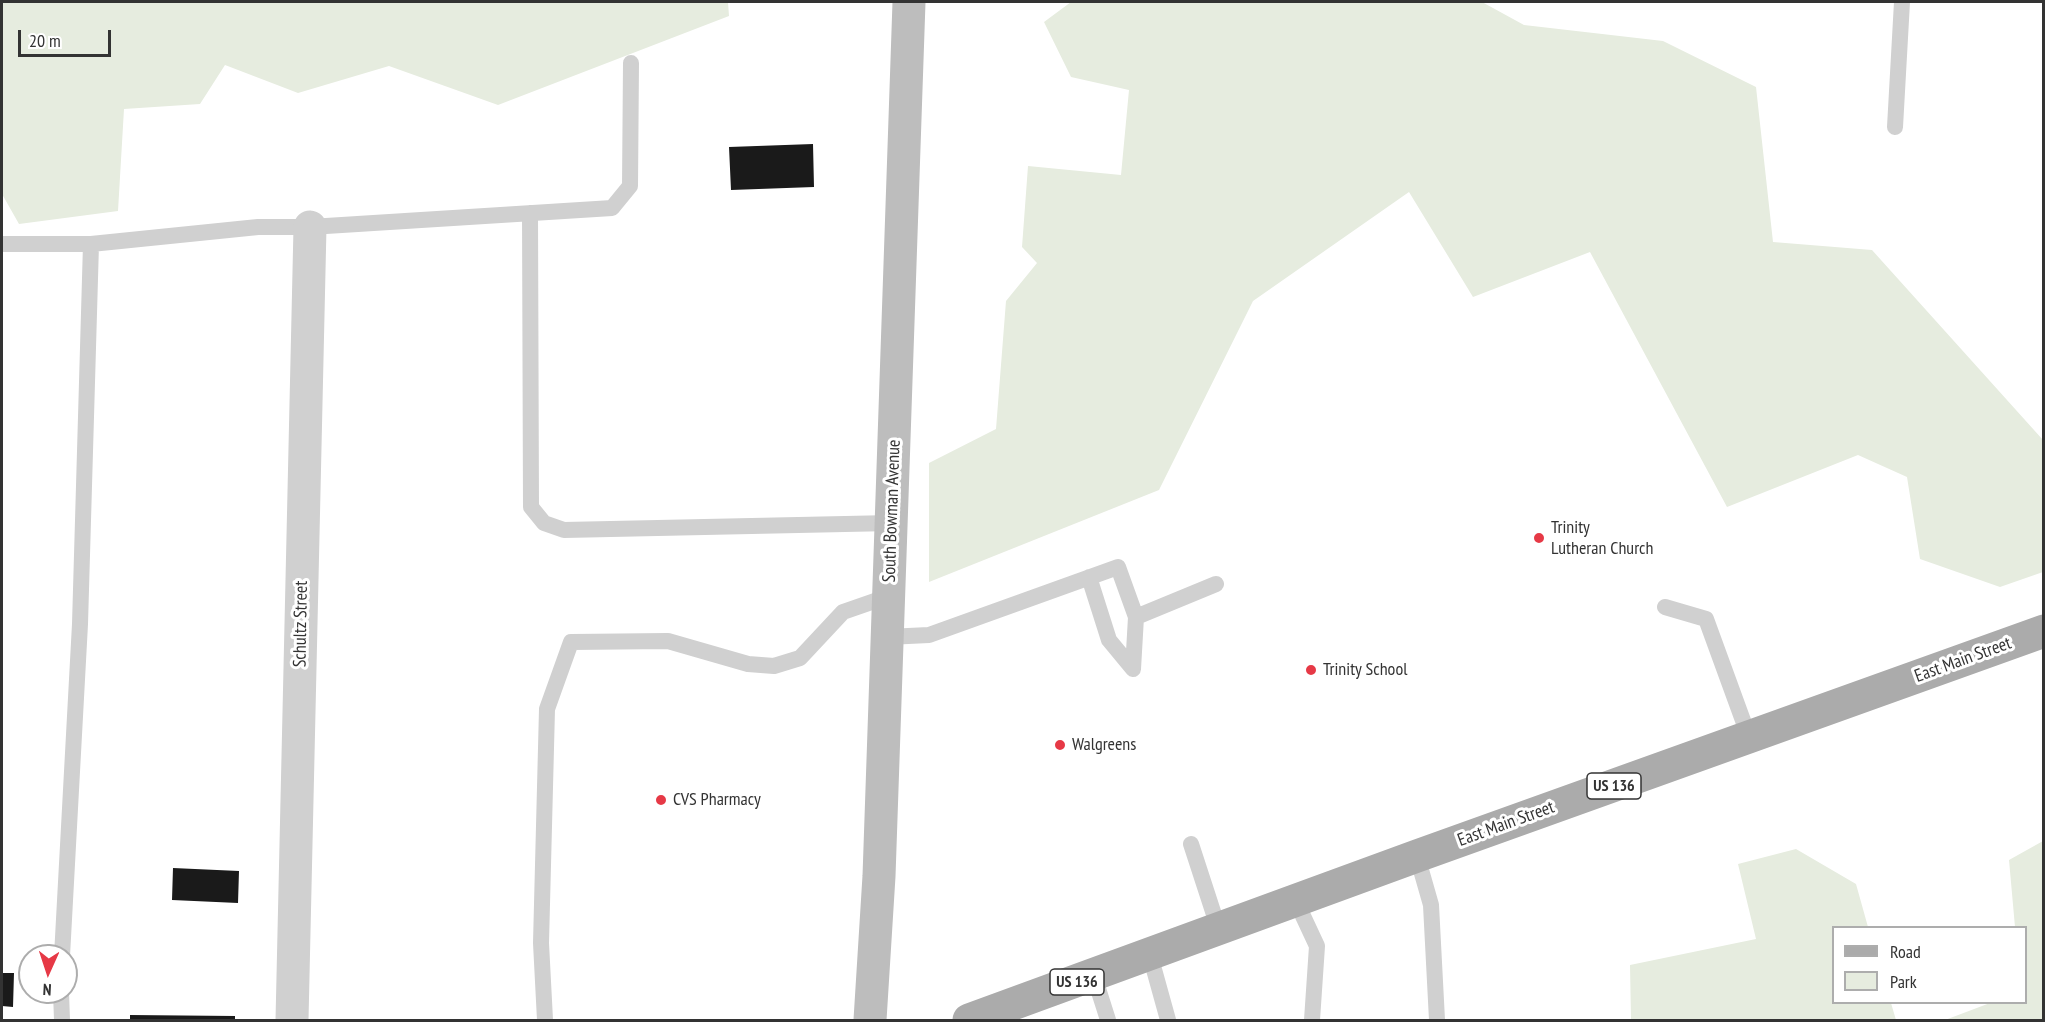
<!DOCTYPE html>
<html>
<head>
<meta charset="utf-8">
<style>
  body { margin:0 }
  #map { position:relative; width:2045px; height:1022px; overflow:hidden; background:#fff; font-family:"PT Sans Narrow",sans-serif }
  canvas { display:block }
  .frame { position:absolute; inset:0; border:3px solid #333; pointer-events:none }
  .legend { position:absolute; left:1832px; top:926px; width:195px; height:78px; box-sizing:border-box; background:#fff; border:2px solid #adadad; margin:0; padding:8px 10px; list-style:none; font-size:18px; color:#333 }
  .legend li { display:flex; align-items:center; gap:12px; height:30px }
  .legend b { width:30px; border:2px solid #adadad }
  .north { position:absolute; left:18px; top:944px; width:60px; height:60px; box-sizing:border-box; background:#fff; border:2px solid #adadad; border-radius:50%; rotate:183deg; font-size:16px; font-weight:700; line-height:24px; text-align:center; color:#333 }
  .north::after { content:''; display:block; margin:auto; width:21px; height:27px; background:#e63946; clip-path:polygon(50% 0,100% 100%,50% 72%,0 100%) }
  .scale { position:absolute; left:18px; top:30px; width:93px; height:27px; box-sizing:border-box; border:3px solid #333; border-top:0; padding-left:8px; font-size:18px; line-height:21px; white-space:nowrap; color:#333; -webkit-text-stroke:4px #fff; paint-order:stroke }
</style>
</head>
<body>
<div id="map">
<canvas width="2045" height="1022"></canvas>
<div class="frame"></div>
<ul class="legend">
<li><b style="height:8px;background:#ababab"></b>Road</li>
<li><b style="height:16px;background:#e6ecdf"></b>Park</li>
</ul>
<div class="north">N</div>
<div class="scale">20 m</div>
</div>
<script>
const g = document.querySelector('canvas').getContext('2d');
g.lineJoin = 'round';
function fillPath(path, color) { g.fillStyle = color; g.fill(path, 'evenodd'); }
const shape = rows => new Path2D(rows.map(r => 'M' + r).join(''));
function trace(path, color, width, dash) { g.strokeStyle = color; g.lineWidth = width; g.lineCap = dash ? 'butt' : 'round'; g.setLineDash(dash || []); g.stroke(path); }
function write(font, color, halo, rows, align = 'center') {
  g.font = font + ' "PT Sans Narrow",sans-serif'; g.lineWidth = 6; g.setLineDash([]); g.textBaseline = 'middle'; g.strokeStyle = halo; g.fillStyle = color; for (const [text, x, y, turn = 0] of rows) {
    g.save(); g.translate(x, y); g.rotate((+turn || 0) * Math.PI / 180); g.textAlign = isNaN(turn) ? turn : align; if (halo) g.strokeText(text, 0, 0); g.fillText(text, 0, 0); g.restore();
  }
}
fillPath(shape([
  [2,2,728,2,729,16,498,105,389,66,298,93,225,65,200,104,124,109,118,211,19,224,2,194],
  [1071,2,1482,2,1524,25,1663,41,1756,87,1773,242,1872,250,2043,440,2043,572,2000,587,1920,559,1907,477,1858,455,1727,507,1590,252,1473,297,1409,192,1253,301,1159,490,929,582,929,463,996,429,1006,301,1037,263,1022,247,1028,166,1121,175,1129,90,1071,77,1044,22],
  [2043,841,2043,1020,1945,1020,1990,1003,2026,1002,2026,928,2015,927,2009,860],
  [1796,849,1856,884,1868,927,1834,928,1834,1002,1891,1003,1896,1020,1631,1020,1630,965,1756,939,1738,864]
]), '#e6ecdf');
fillPath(shape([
  [813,144,814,187,731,190,729,147],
  [173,868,239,871,238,903,172,900],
  [2,973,14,973,13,1007,2,1006],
  [130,1015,235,1016,235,1020,130,1020]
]), '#1a1a1a');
trace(shape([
  [1895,127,1902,2],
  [530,213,531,507,544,523,564,530,892,523],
  [2,244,91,244,258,227,310,227,612,208,630,186,631,63],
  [1089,577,1109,640,1133,669],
  [1665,607,1706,619,1749,737],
  [1136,617,1216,584],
  [887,637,929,635,1118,567,1136,617,1133,669],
  [1191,844,1219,930],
  [1417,856,1431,905,1437,1020],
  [1296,901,1317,946,1312,1020],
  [1150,955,1168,1020],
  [62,956,80,624,91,244],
  [1094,976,1108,1020],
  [61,992,62,1020],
  [545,1020,541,943,547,709,571,642,668,641,748,664,774,666,800,658,843,612,889,596]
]), '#d0d0d0', 16);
trace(shape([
  [292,1020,310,227]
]), '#d0d0d0', 33);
trace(shape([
  [870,1020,879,876,909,2]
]), '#bdbdbd', 33);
trace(shape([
  [969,1020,1417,856,2044,631]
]), '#ababab', 33);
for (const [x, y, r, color] of [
  [1539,538,6,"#e63946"],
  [1311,670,6,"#e63946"],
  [1060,745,6,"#e63946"],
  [661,800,6,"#e63946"]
]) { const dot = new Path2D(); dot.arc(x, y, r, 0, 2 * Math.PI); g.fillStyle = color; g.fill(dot); trace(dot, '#fff', 2); }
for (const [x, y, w] of [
  [1614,786,54],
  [1077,982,54]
]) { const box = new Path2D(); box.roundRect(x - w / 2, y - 13, w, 26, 4.5); g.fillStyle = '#fff'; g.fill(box); trace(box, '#333', 1.5); }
write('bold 16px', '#333', null, [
  ["US 136",1614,786],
  ["US 136",1077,982]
]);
write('18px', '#333', '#fff', [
  ["South Bowman Avenue",892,511,-88],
  ["Schultz Street",301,624,-89],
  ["East Main Street",1963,660,-20],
  ["East Main Street",1506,824,-20]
]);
write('18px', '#333', '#fff', [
  ["Trinity",1551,528],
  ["Lutheran Church",1551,549],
  ["Trinity School",1323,670],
  ["Walgreens",1072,745],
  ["CVS Pharmacy",673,800]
], 'left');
</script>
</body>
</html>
